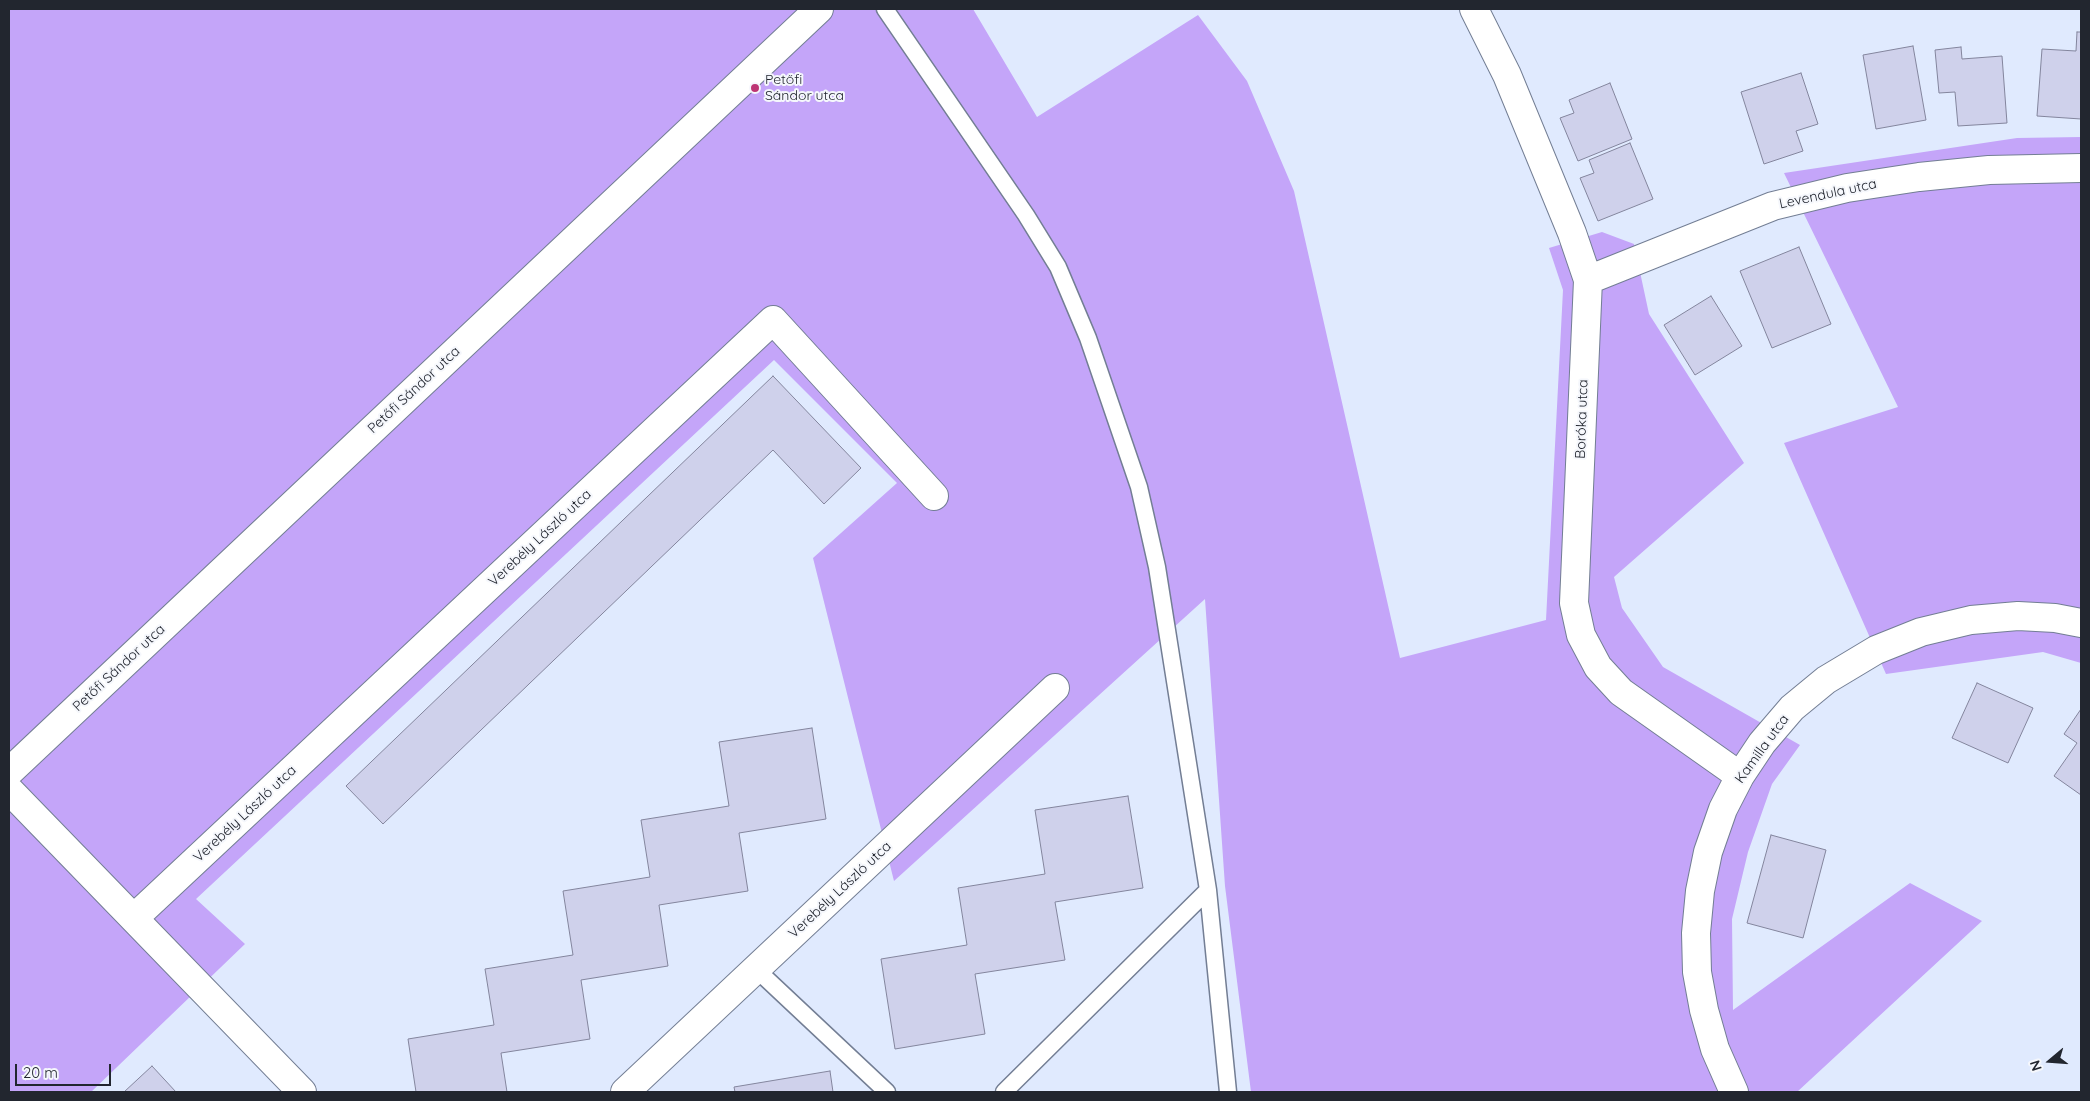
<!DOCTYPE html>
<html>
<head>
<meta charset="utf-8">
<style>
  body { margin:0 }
  #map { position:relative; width:2090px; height:1101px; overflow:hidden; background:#e0eafe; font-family:Quicksand,sans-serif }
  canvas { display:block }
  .frame { position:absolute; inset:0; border:10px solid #22262f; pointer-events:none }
  .north { position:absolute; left:2025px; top:1036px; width:50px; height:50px; -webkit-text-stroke:4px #f5f7fc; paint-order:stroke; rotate:252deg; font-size:14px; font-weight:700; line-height:20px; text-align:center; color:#22262f }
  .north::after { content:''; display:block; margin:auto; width:18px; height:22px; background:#22262f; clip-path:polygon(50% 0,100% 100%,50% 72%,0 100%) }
  .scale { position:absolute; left:15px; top:1064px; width:96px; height:22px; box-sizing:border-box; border:2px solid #22262f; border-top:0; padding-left:6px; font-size:15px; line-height:18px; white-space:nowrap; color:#22262f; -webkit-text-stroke:4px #f5f7fc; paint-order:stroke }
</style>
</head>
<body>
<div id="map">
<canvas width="2090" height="1101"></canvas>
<div class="frame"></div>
<div class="north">N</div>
<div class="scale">20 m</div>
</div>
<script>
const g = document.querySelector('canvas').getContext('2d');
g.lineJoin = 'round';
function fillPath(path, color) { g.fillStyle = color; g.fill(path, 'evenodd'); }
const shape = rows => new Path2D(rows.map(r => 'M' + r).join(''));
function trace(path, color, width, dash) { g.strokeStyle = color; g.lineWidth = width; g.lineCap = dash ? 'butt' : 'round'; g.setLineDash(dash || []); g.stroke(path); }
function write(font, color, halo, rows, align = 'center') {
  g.font = font + ' Quicksand,sans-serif'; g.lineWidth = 4; g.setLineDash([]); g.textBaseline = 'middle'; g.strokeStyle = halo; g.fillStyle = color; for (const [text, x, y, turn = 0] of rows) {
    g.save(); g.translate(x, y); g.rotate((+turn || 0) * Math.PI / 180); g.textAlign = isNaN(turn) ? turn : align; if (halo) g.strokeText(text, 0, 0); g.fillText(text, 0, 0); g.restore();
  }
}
fillPath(shape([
  [9,9,973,9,1037,117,1198,15,1247,81,1294,191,1400,658,1546,620,1563,290,1549,248,1602,232,1634,244,1649,314,1744,463,1614,577,1622,608,1663,667,1800,745,1772,784,1748,852,1732,919,1733,1010,1910,883,1982,921,1797,1092,1251,1092,1225,886,1205,599,894,881,813,558,897,483,774,360,196,899,245,944,91,1092,9,1092],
  [2081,137,2081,663,2043,652,1886,674,1784,443,1898,407,1784,173,2017,138]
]), '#c4a5f9');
const building = shape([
  [2077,32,2081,32,2081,119,2037,116,2042,49,2076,51,2077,32],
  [1913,46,1926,120,1876,129,1863,55,1913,46],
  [1961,47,1962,59,2002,56,2007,123,1958,126,1955,92,1939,93,1935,50,1961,47],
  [1801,73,1818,124,1796,131,1803,151,1764,164,1741,92,1801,73],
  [1610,83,1632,139,1578,161,1560,118,1574,113,1569,100,1610,83],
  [1630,143,1653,199,1598,221,1580,178,1594,173,1589,160,1630,143],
  [1799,247,1831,324,1772,348,1740,271,1799,247],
  [1711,296,1742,346,1695,375,1664,325,1711,296],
  [773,376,861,468,824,504,773,450,383,824,346,786,773,376],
  [1977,683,2033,708,2008,763,1952,738,1977,683],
  [2081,709,2081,795,2054,776,2077,743,2064,734,2081,709],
  [812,728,826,819,739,833,748,891,659,905,668,966,581,980,590,1039,501,1053,507,1092,416,1092,408,1039,494,1025,485,969,573,955,563,891,650,877,641,820,729,806,719,742,812,728],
  [1128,796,1143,888,1055,902,1065,960,975,974,985,1034,895,1049,881,959,967,945,958,888,1045,874,1035,810,1128,796],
  [1771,835,1826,850,1803,938,1747,923,1771,835],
  [152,1066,176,1092,124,1092,152,1066],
  [830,1071,833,1092,735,1092,734,1087,830,1071]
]);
fillPath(building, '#cfd1eb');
trace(building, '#83859d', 1);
const lane = shape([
  [885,9,1026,215,1058,267,1088,338,1139,487,1157,567,1208,890,1228,1092],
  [756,969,887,1092],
  [1004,1092,1208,890]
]);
const street = shape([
  [1474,9,1507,75,1572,233,1588,280,1574,603,1581,635,1598,667,1621,692,1740,776],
  [1588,280,1773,206,1847,188,1919,177,1989,170,2081,168],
  [9,772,819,9],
  [9,790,302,1092],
  [134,918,773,320,934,496],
  [625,1092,1055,688],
  [1734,1092,1715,1049,1704,1010,1697,972,1696,933,1700,891,1708,852,1723,809,1740,776,1762,743,1792,708,1826,680,1876,650,1921,632,1971,620,2018,616,2055,618,2081,623]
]);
trace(lane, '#737e94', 19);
trace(street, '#737e94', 30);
trace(lane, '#fff', 16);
trace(street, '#fff', 28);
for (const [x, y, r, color] of [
  [755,88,5,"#bd3574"]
]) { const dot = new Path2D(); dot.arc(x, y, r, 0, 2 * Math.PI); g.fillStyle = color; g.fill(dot); trace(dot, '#f5f7fc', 2); }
write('14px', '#22262f', '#f5f7fc', [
  ["Petőfi",765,80],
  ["Sándor utca",765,96]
], 'left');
write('14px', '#22262f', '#f5f7fc', [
  ["Levendula utca",1828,194,-12],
  ["Petőfi Sándor utca",414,390,-43],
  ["Boróka utca",1582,419,-88],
  ["Verebély László utca",540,538,-43],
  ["Petőfi Sándor utca",119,668,-43],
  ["Kamilla utca",1762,749,-54],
  ["Verebély László utca",245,814,-43],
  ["Verebély László utca",840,890,-43]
]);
</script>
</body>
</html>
